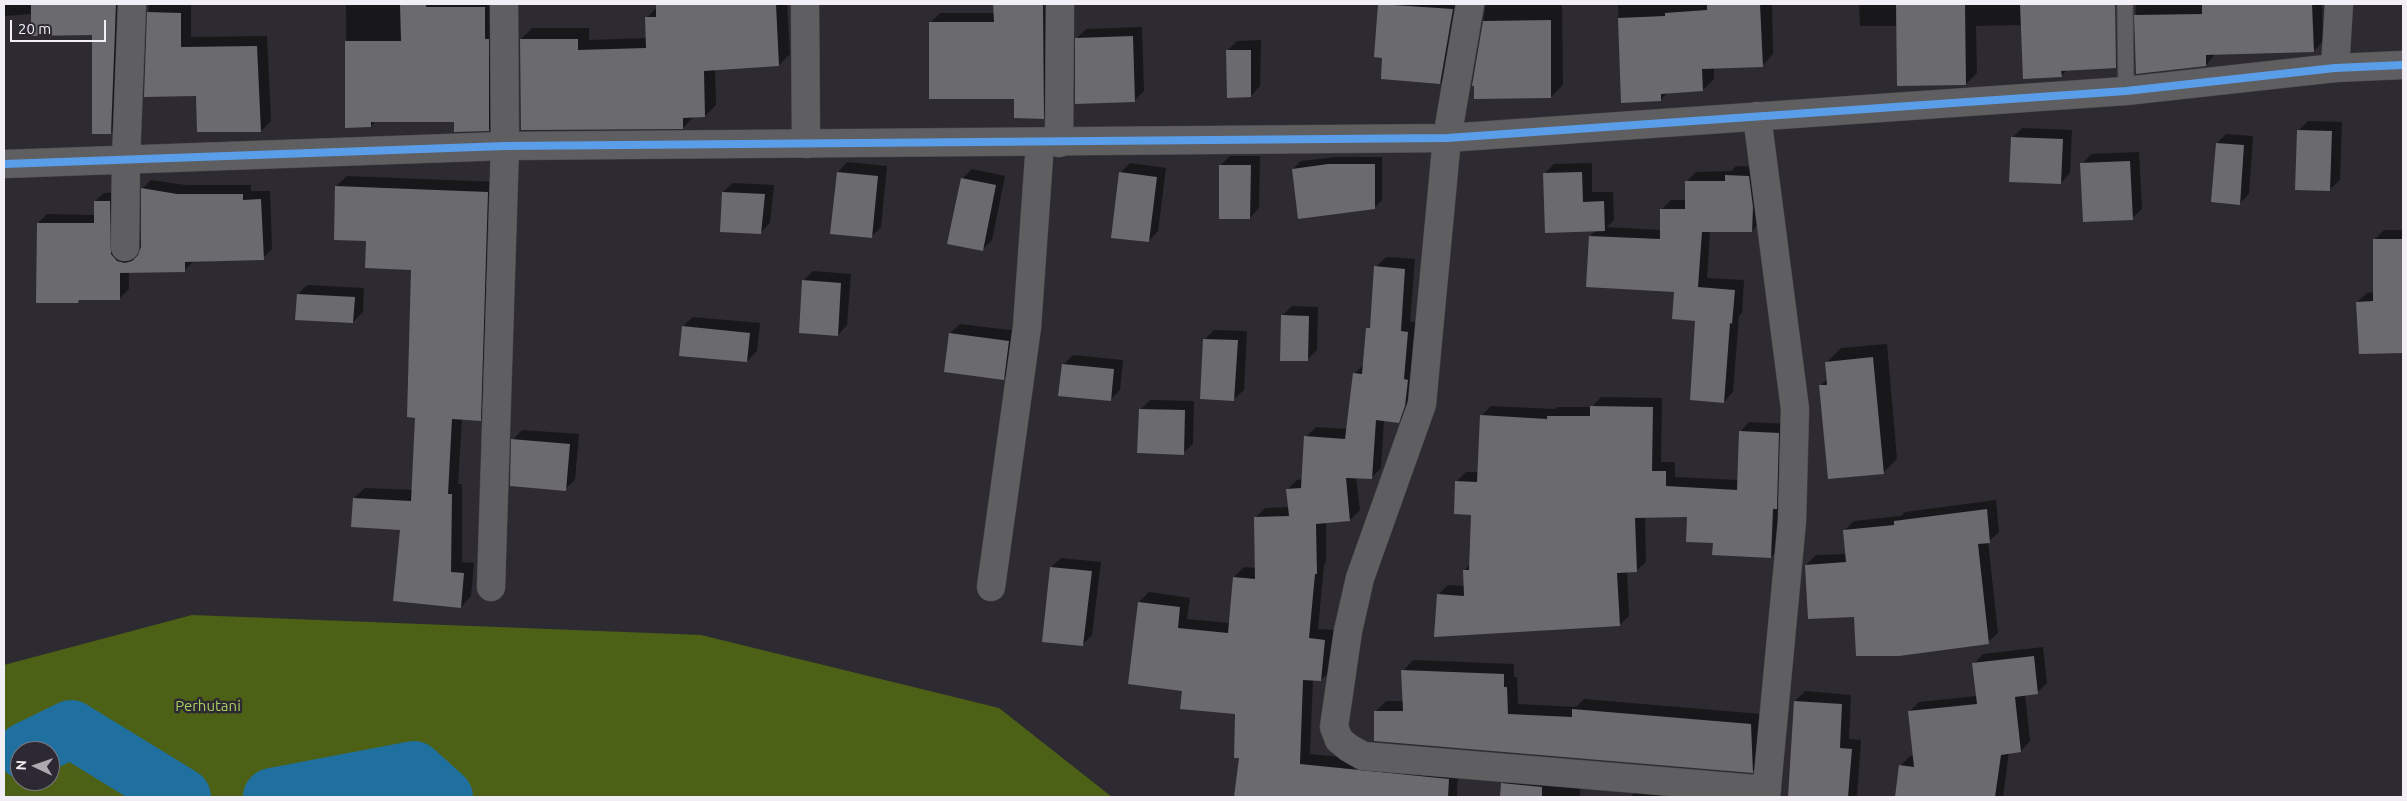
<!DOCTYPE html>
<html>
<head>
<meta charset="utf-8">
<style>
  body { margin:0 }
  #map { position:relative; width:2407px; height:801px; overflow:hidden; background:#2d2b31; font-family:Ubuntu,sans-serif }
  canvas { display:block }
  .frame { position:absolute; inset:0; border:5px solid #f1eff5; pointer-events:none }
  .north { position:absolute; left:10px; top:741px; width:50px; height:50px; box-sizing:border-box; background:#2c2933; border:1px solid #7b7881; border-radius:50%; rotate:273deg; font-size:14px; font-weight:700; line-height:20px; text-align:center; color:#f1eff5 }
  .north::after { content:''; display:block; margin:auto; width:18px; height:22px; background:#acaab0; clip-path:polygon(50% 0,100% 100%,50% 72%,0 100%) }
  .scale { position:absolute; left:10px; top:20px; width:96px; height:22px; box-sizing:border-box; border:2px solid #f1eff5; border-top:0; padding-left:6px; font-size:15px; line-height:18px; white-space:nowrap; color:#f1eff5; -webkit-text-stroke:4px #2c2933; paint-order:stroke }
</style>
</head>
<body>
<div id="map">
<canvas width="2407" height="801"></canvas>
<div class="frame"></div>
<div class="north">N</div>
<div class="scale">20 m</div>
</div>
<script>
const g = document.querySelector('canvas').getContext('2d');
g.lineJoin = 'round';
function fillPath(path, color) { g.fillStyle = color; g.fill(path, 'evenodd'); }
const shape = rows => new Path2D(rows.map(r => 'M' + r).join(''));
function trace(path, color, width, dash) { g.strokeStyle = color; g.lineWidth = width; g.lineCap = dash ? 'butt' : 'round'; g.setLineDash(dash || []); g.stroke(path); }
function write(font, color, halo, rows, align = 'center') {
  g.font = font + ' Ubuntu,sans-serif'; g.lineWidth = 5; g.setLineDash([]); g.textBaseline = 'middle'; g.strokeStyle = halo; g.fillStyle = color; for (const [text, x, y, turn = 0] of rows) {
    g.save(); g.translate(x, y); g.rotate((+turn || 0) * Math.PI / 180); g.textAlign = isNaN(turn) ? turn : align; if (halo) g.strokeText(text, 0, 0); g.fillText(text, 0, 0); g.restore();
  }
}
fillPath(shape([
  [192,615,701,635,999,708,1112,797,4,797,4,665],
  [20,751,50,751,50,781,20,781]
]), '#4c6116');
fillPath(shape([
  [4,4,126,4,121,122,111,132,94,34,32,14,4,16],
  [149,4,191,4,191,37,267,36,271,121,261,131,197,95,145,96],
  [346,4,495,4,499,119,489,130,455,121,376,121,371,126,347,126],
  [657,4,787,4,790,54,779,65,715,69,716,105,705,116,694,116,683,128,521,39,532,28,589,28,589,40,647,38,647,18,657,7],
  [995,4,1052,4,1053,108,1043,118,1015,98,930,23,940,13,995,13],
  [1380,4,1463,4,1452,71,1440,83,1383,56,1375,55],
  [1486,4,1562,4,1563,85,1551,97,1473,85],
  [1618,4,1772,4,1773,54,1762,66,1714,67,1714,79,1703,90,1668,92,1661,100,1623,101],
  [1859,4,2100,4,2100,57,2068,69,2061,76,2022,25,1976,26,1977,73,1966,84,1897,26,1860,26],
  [2136,4,2322,4,2323,41,2314,51,2216,53,2206,65,2137,73],
  [1142,27,1144,91,1134,101,1077,38,1086,29],
  [1261,40,1260,86,1251,96,1227,51,1237,41],
  [2308,121,2342,122,2340,180,2330,189,2298,131],
  [2022,128,2072,130,2070,173,2061,183,2012,138],
  [2226,134,2253,136,2249,194,2239,204,2217,143],
  [2139,152,2142,209,2132,218,2082,164,2091,154],
  [1230,156,1260,156,1259,208,1250,218,1221,165],
  [1337,157,1382,157,1382,200,1374,208,1293,169,1301,161],
  [847,162,887,166,881,227,871,237,838,172],
  [1130,163,1166,168,1158,231,1149,241,1120,173],
  [1592,163,1592,192,1613,192,1614,220,1607,227,1661,230,1661,210,1671,200,1686,200,1687,181,1696,172,1731,171,1736,166,1758,167,1761,221,1752,231,1710,231,1707,278,1744,280,1742,313,1739,316,1733,392,1724,402,1697,320,1675,291,1590,236,1596,230,1544,174,1554,164],
  [972,169,1005,176,992,240,983,249,962,179],
  [347,176,498,182,491,409,480,420,462,419,458,484,462,484,462,562,474,563,471,596,461,607,401,529,354,498,365,488,413,490,417,416,412,269,367,240,336,186],
  [151,180,186,185,251,185,251,191,270,191,272,249,263,258,193,262,184,271,129,271,129,289,120,298,81,299,78,302,38,223,47,214,95,215,95,201,104,193,118,192,135,254,140,253,143,188],
  [733,183,774,185,770,223,760,233,723,192],
  [2384,230,2403,230,2403,351,2360,353,2357,302,2367,293,2374,292,2375,239],
  [1386,257,1415,259,1410,322,1418,322,1408,411,1398,422,1384,420,1381,468,1371,478,1356,477,1360,510,1350,520,1326,522,1326,562,1324,565,1318,629,1334,630,1331,670,1321,680,1313,679,1310,754,1458,769,1457,797,1235,797,1240,757,1237,713,1183,690,1139,602,1149,592,1190,598,1187,619,1230,623,1234,577,1244,567,1256,568,1255,518,1265,508,1289,507,1287,490,1297,480,1303,479,1306,437,1316,427,1348,429,1354,374,1365,363,1368,329,1372,324,1376,267],
  [813,271,851,274,847,325,838,335,803,281],
  [307,285,364,288,363,312,353,322,298,294],
  [1292,306,1318,307,1317,350,1307,360,1282,316],
  [693,317,760,323,757,351,747,361,683,326],
  [960,324,1018,331,1013,369,1003,378,950,333],
  [1214,330,1247,331,1244,390,1234,399,1205,339],
  [1887,344,1897,459,1883,473,1820,386,1828,378,1827,362,1841,348],
  [1073,355,1123,360,1120,390,1110,400,1063,365],
  [1601,397,1662,398,1661,462,1675,462,1675,477,1738,480,1740,432,1749,422,1788,424,1780,547,1771,557,1714,542,1689,516,1645,516,1646,562,1636,571,1627,571,1629,616,1619,625,1438,595,1448,585,1465,586,1464,571,1470,564,1472,513,1456,482,1466,472,1479,472,1481,416,1491,406,1555,409,1558,407,1592,407],
  [1150,400,1194,401,1193,444,1183,453,1140,410],
  [522,430,579,434,575,480,565,489,513,440],
  [1996,500,1999,532,1988,542,1998,633,1988,642,1855,616,1806,565,1816,555,1847,554,1845,530,1854,521,1901,516,1905,512],
  [1061,558,1101,562,1092,635,1082,645,1051,567],
  [2043,647,2047,683,2037,693,2025,694,2030,741,2021,751,2009,752,2003,797,1896,797,1900,766,1910,756,1914,756,1909,712,1919,702,1977,696,1974,664,1983,654],
  [1413,660,1514,664,1514,677,1517,677,1518,704,1576,707,1584,699,1761,714,1763,761,1752,772,1375,712,1386,701,1404,701,1403,671],
  [1805,691,1851,695,1849,739,1861,740,1857,797,1789,797,1795,701],
  [1512,774,1581,780,1580,797,1501,797,1502,784],
  [1641,785,1762,797,1631,797]
]), '#0007');
trace(shape([
  [26,751,71,729,182,797],
  [272,797,414,770,444,797]
]), '#20709f', 58);
fillPath(shape([
  [31,4,116,4,111,134,92,134,92,35,31,36],
  [400,4,426,4,426,7,485,7,485,39,489,39,489,131,454,132,454,122,371,122,371,127,345,128,345,41,401,41],
  [656,4,776,4,779,66,704,71,705,117,683,118,683,129,521,130,520,39,578,39,578,50,646,48,645,17,656,17],
  [993,4,1043,4,1044,119,1014,118,1014,99,929,99,929,22,994,22],
  [1378,4,1453,9,1440,84,1381,79,1382,58,1374,57],
  [1707,4,1760,4,1763,67,1702,69,1703,91,1661,94,1661,101,1621,103,1618,18,1665,16,1665,13,1707,10],
  [1896,4,1965,4,1966,85,1897,86],
  [2020,4,2115,4,2116,68,2061,71,2062,77,2023,79],
  [2202,4,2312,4,2314,52,2206,55,2206,66,2136,74,2134,15,2202,14],
  [147,12,181,13,181,47,257,46,261,132,197,132,196,96,144,97],
  [1551,20,1551,98,1474,99,1474,86,1472,86,1483,21],
  [1133,36,1135,102,1075,104,1075,38],
  [1226,50,1251,50,1251,97,1227,98],
  [2297,130,2332,131,2330,191,2295,190],
  [2011,137,2063,139,2061,184,2009,182],
  [2216,143,2244,145,2240,205,2211,202],
  [2130,161,2133,220,2083,222,2080,163],
  [1328,164,1375,164,1375,209,1298,219,1292,169],
  [1219,165,1251,165,1250,219,1219,219],
  [837,172,878,176,872,238,830,234],
  [1119,172,1157,177,1149,242,1111,238],
  [1582,172,1583,202,1604,201,1605,231,1545,233,1543,173],
  [1725,175,1749,176,1753,207,1752,232,1702,232,1698,287,1735,290,1732,324,1730,323,1724,403,1690,400,1695,321,1672,319,1674,292,1586,287,1589,236,1660,239,1660,209,1685,209,1685,181,1725,181],
  [961,178,996,185,983,251,947,244],
  [335,186,488,192,481,421,452,419,448,494,452,494,451,572,464,573,461,608,393,601,400,530,351,527,353,498,411,501,415,418,407,417,411,270,365,268,366,241,334,240],
  [141,188,177,194,243,194,243,200,261,199,264,260,185,262,185,272,120,273,120,300,79,300,78,303,36,303,37,223,94,223,94,201,110,201,111,254,117,261,125,263,132,261,138,255,141,247],
  [722,192,765,194,761,234,720,232],
  [2373,239,2403,239,2403,353,2359,354,2356,302,2373,301],
  [1374,266,1405,269,1401,331,1408,332,1404,379,1408,380,1405,406,1399,423,1376,420,1372,479,1346,478,1350,521,1316,524,1317,574,1315,574,1309,638,1325,640,1321,681,1303,680,1300,764,1449,779,1448,797,1234,797,1239,758,1234,758,1235,714,1180,709,1182,691,1128,684,1138,602,1180,607,1178,628,1228,633,1233,577,1255,579,1254,517,1289,516,1286,489,1301,488,1304,436,1345,439,1353,373,1362,374,1366,328,1370,328],
  [802,280,841,283,838,336,799,333],
  [297,294,355,297,353,323,295,320],
  [1281,315,1309,316,1308,361,1280,361],
  [682,326,750,333,747,362,679,356],
  [949,333,1009,341,1004,380,944,372],
  [1203,339,1238,340,1234,401,1200,399],
  [1873,357,1884,474,1828,479,1819,385,1827,385,1825,362],
  [1062,364,1114,369,1111,401,1058,396],
  [1590,406,1653,407,1652,471,1666,471,1666,486,1737,490,1739,431,1779,433,1777,509,1773,509,1771,558,1712,555,1713,543,1686,542,1687,517,1635,518,1637,572,1617,573,1620,626,1434,637,1437,594,1464,596,1463,570,1469,570,1471,515,1454,514,1455,481,1477,482,1480,415,1547,419,1547,416,1590,416],
  [1139,409,1185,410,1184,455,1137,453],
  [511,439,570,444,566,491,510,486],
  [1987,509,1990,543,1978,544,1989,644,1899,656,1856,656,1854,617,1808,619,1805,565,1846,562,1843,530,1894,525,1894,521],
  [1050,567,1092,571,1083,646,1042,642],
  [2034,656,2038,694,2015,697,2021,752,2001,755,1995,797,1895,797,1899,765,1914,767,1908,711,1977,704,1972,663],
  [1401,670,1504,674,1504,687,1507,687,1508,714,1572,717,1572,709,1751,724,1753,773,1374,741,1374,711,1403,711],
  [1794,701,1842,704,1840,748,1852,749,1848,797,1788,797],
  [1501,783,1542,787,1542,797,1500,797]
]), '#6b6a6f');
const service = shape([
  [2125,4,2126,91]
]);
const minor = shape([
  [805,4,806,144],
  [1470,4,1447,138,1422,404,1360,578,1348,631,1334,727,1339,740,1349,748,1363,756,1767,790],
  [2335,68,2339,4],
  [1757,116,1795,409,1792,521,1766,797],
  [1059,143,1060,4],
  [125,247,126,160,132,4],
  [491,587,505,146,504,4],
  [991,587,1027,327,1040,143]
]);
const tertiary = shape([
  [4,164,505,146,1447,138,2126,91,2335,68,2403,65]
]);
trace(service, '#4a494d', 17);
trace(minor, '#4a494d', 29);
trace(tertiary, '#4a494d', 29);
trace(service, '#5f5e61', 15);
trace(minor, '#5f5e61', 28);
trace(tertiary, '#5f5e61', 28);
trace(shape([
  [4,164,505,146,1447,138,2126,91,2335,68,2403,65]
]), '#5a9eea', 8);
write('15px', '#aacd60', '#2c2933', [
  ["Perhutani",208,706]
]);
</script>
</body>
</html>
